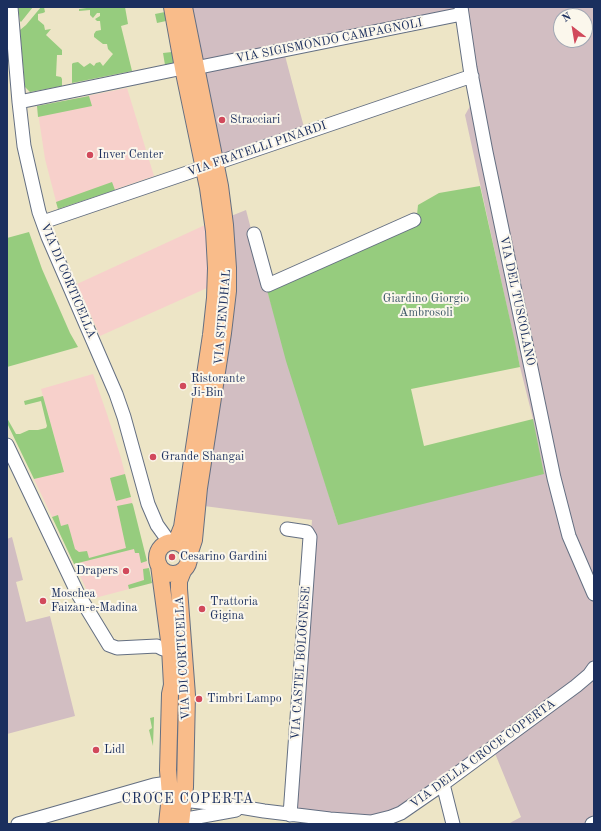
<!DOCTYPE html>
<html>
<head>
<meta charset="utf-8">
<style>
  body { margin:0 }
  #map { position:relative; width:601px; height:831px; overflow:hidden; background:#ede5c6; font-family:"Old Standard TT",serif }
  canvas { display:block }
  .frame { position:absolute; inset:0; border:8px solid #1b2f5e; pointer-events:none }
  .north { position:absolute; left:553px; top:8px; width:40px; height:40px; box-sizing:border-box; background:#fbf7ec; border:1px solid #a1a7b3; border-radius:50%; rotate:329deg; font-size:11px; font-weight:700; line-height:16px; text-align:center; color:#1b2f5e }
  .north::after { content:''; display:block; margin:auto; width:14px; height:18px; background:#d1495b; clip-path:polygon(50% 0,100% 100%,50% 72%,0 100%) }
</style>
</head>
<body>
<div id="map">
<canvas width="601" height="831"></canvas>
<div class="frame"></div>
<div class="north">N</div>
</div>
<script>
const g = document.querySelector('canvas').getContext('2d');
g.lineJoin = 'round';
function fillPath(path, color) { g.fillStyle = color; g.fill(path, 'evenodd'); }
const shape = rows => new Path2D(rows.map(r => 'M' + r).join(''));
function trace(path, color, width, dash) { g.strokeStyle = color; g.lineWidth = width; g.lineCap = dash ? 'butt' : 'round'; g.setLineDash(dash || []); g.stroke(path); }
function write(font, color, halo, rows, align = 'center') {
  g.font = font + ' "Old Standard TT",serif'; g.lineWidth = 4; g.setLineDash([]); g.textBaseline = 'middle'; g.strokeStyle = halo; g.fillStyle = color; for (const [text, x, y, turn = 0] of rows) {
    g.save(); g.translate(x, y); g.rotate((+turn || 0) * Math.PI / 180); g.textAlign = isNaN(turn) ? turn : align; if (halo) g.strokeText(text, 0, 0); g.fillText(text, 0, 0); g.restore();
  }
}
fillPath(shape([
  [127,88,154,176,58,209,45,159,37,106],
  [205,225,207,258,207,288,100,336,77,284],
  [93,374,107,414,121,458,152,583,91,599,34,479,64,471,41,389]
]), '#f7d0cb');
fillPath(shape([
  [191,7,594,7,594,824,508,824,521,817,492,746,414,802,373,819,292,812,312,520,204,506,231,216,246,210,267,290,338,525,533,419,520,367,465,115,474,99,460,14,284,52,305,131,220,155],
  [561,16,585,16,585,40,561,40],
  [12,537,23,580,16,582,26,622,50,616,75,716,7,734,7,539]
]), '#d2bec2');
fillPath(shape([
  [18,7,33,7,21,22,20,21],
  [41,7,44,7,45,12,43,13,38,14,38,20,44,25,45,30,51,29,46,35,62,50,62,55,57,55,56,76,61,77,62,79,62,86,30,92,25,87,20,30,26,25],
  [94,7,125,7,128,24,121,26,132,71,72,83,72,64,73,63,78,62,84,67,90,63,94,66,96,63,100,62,103,66,113,54,108,49,107,44,103,44,94,37,94,34,96,31,101,30,100,21,97,21,95,19,100,16,100,13,97,13,93,18,90,15,90,10,79,11,79,9],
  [165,12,166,21,157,23,155,14],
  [172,52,174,63,165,65,163,53],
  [89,96,92,106,38,117,37,106],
  [112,182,115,190,58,209,56,202],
  [480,186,515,342,520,367,411,389,424,446,533,419,544,474,338,525,286,361,267,290,416,225,418,205,439,193],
  [29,232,42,269,70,333,78,347,7,367,7,238],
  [43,396,64,472,34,479,7,423,7,418,16,434,20,434,29,430,38,430,46,428,47,426,41,401,25,405,24,401],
  [125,474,131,497,116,501,110,478],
  [132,503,133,505,147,561,141,563,139,553,135,553,134,549,74,564,52,517,58,515,61,526,68,524,75,549,79,552,87,551,89,558,126,548,117,506],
  [149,568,152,583,129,589,128,585,144,580,143,569],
  [154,717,154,718,153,746,149,730,152,728,150,718]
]), '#96cc7e');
const minor = shape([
  [11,7,19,102,24,146,39,212,48,237,116,394,124,417,148,504,157,525,170,543],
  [461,7,470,68,486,152,554,478,569,536,594,594],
  [195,68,462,14],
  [19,102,183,68],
  [43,222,472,76],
  [254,234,268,285,414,220],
  [7,445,78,594,109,645,117,648,157,646,163,649,170,648],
  [287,529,307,532,310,537,290,815],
  [443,784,453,824],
  [184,797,191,801,228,805,264,811,330,819,371,822,391,817,401,813,443,784,576,686,589,675,594,668],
  [181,818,192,818,236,810],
  [18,824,154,785,161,784,169,785],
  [592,824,594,823]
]);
const major = shape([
  [172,7,183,68,208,188,214,231,216,268,215,298,211,335,182,527,176,542],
  [184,7,220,186,225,225,228,268,228,291,223,333,199,488,194,540,189,555],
  '157 558a16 16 0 1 1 32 0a16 16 0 1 1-32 0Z',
  [159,565,170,648,172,685,170,694,168,770,170,795,167,824],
  [181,824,185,787,187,695,179,589,179,581,183,571]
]);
trace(minor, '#646f82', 15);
trace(major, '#646f82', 18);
trace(minor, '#fff', 13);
trace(major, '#f9bc8a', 16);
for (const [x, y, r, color] of [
  [222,120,4,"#d1495b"],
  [90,155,4,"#d1495b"],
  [183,386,4,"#d1495b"],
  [153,457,4,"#d1495b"],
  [172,557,4,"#d1495b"],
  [126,571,4,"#d1495b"],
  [43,601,4,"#d1495b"],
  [202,609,4,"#d1495b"],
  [199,699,4,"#d1495b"],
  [96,750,4,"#d1495b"]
]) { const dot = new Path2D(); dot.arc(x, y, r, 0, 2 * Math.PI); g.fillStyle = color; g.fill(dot); trace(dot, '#fbf7ec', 1.5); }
write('12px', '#1b2f5e', '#fbf7ec', [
  ["VIA SIGISMONDO CAMPAGNOLI",329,41,-11],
  ["VIA FRATELLI PINARDI",257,149,-19],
  ["VIA DI CORTICELLA",68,281,67],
  ["VIA DEL TUSCOLANO",517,301,78],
  ["VIA STENDHAL",223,317,-85],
  ["VIA DI CORTICELLA",183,658,-93],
  ["VIA CASTEL BOLOGNESE",301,663,-86],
  ["VIA DELLA CROCE COPERTA",483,754,-36]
]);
write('12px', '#1b2f5e', '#fbf7ec', [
  ["Stracciari",230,120],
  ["Inver Center",98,155],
  ["Ristorante",191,379],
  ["Ji-Bin",191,393],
  ["Grande Shangai",161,457],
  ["Cesarino Gardini",180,557],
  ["Drapers",118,571,"right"],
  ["Moschea",51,594],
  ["Faizan-e-Madina",51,608],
  ["Trattoria",210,602],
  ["Gigina",210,616],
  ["Timbri Lampo",207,699],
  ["Lidl",104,750]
], 'left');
write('12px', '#3a5666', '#fbf7ec', [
  ["Giardino Giorgio",426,299],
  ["Ambrosoli",426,313]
]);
g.letterSpacing = '1px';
write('14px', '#1b2f5e', '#fbf7ec', [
  ["CROCE COPERTA",188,799]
]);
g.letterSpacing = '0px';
</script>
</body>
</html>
